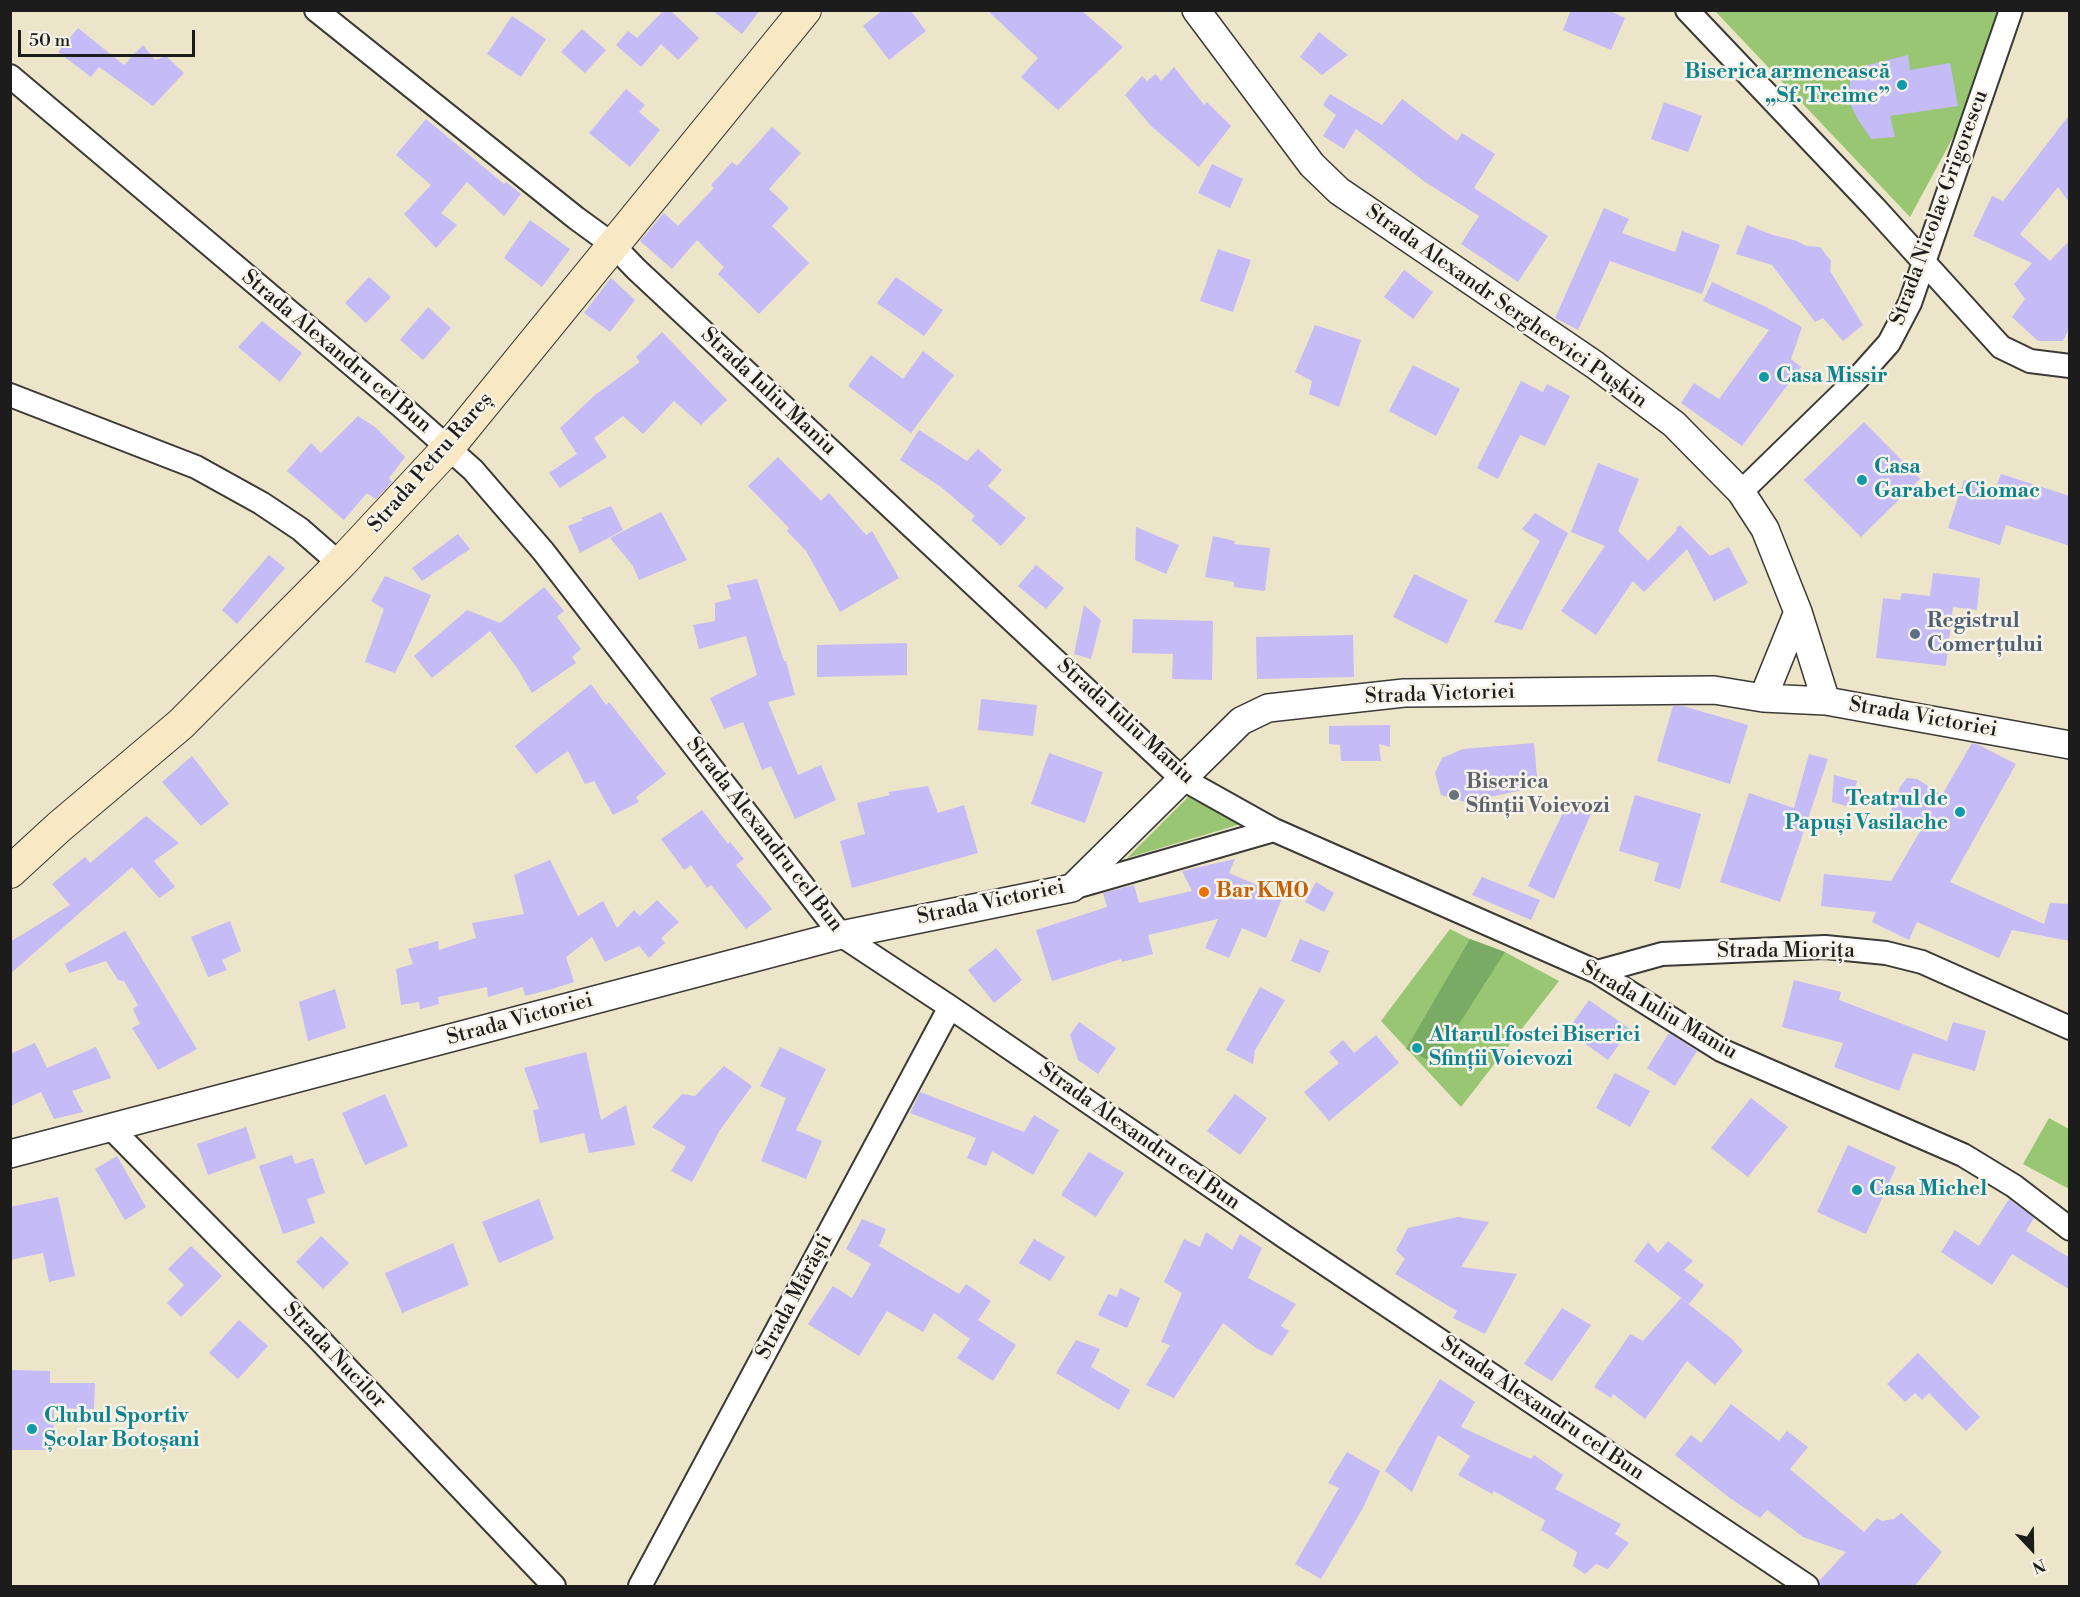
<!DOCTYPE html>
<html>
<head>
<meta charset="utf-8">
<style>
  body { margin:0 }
  #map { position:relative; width:2080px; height:1597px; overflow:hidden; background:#ede5c9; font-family:"Libre Bodoni",serif }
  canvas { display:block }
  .frame { position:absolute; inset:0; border:12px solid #1c1c1c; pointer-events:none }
  .north { position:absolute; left:2002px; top:1519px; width:60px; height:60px; -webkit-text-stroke:4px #f7f3e8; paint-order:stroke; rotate:158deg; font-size:16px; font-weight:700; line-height:24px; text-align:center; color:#1c1c1c }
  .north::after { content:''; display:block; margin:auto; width:21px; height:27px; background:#1c1c1c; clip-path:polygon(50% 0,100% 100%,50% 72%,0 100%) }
  .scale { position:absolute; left:18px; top:30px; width:177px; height:27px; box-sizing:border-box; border:3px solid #1c1c1c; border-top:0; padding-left:8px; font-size:18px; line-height:21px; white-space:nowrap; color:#1c1c1c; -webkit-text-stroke:4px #f7f3e8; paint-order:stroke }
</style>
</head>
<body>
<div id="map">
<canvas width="2080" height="1597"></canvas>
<div class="frame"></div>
<div class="north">N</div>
<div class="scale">50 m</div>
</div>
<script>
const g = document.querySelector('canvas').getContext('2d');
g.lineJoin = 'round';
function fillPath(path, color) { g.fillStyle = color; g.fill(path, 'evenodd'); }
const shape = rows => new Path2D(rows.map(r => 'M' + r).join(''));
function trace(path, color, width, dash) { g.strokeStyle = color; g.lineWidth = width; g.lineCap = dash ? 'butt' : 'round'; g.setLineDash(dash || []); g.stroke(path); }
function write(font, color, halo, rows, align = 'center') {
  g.font = font + ' "Libre Bodoni",serif'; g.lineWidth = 5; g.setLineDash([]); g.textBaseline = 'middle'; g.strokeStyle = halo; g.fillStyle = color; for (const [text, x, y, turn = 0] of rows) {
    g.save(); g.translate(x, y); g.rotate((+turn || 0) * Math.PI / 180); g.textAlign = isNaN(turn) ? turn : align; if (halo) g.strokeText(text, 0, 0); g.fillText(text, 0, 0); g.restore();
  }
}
fillPath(shape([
  [1715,11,2000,11,1964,117,1910,217],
  [1188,797,1241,824,1127,858],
  [1450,929,1470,939,1505,952,1559,981,1461,1107,1381,1021],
  [2049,1118,2069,1129,2069,1189,2023,1164]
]), '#99c673');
fillPath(shape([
  [1470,939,1505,952,1434,1063,1406,1049]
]), '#7aab65');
fillPath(shape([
  [664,10,670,10,699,38,678,60,661,44,641,67,616,45,628,31,637,38],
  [712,10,760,10,742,34],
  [883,10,910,10,926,31,889,60,863,26],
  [987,10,1081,10,1123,47,1058,110,1021,77,1038,58],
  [1571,10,1608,10,1625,18,1611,50,1563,30],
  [512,16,546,39,521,77,487,54],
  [78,28,124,65,143,45,155,60,166,56,184,73,153,106,99,67,91,77,58,52],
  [582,29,606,50,585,73,561,52],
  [1319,32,1348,55,1322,75,1300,57],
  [1908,55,1910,70,1950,63,1958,106,1890,116,1895,137,1871,139,1857,118,1848,99,1852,69],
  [1174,67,1204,105,1207,102,1231,126,1199,167,1151,126,1125,95,1142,76,1147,81,1156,74,1161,81],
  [626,89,645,105,639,112,660,130,630,167,589,133],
  [1330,94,1382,125,1402,99,1457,141,1462,133,1495,154,1474,188,1548,236,1518,282,1461,244,1479,216,1425,182,1356,129,1344,149,1323,136,1336,115,1323,105],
  [1664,102,1702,116,1688,152,1651,139],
  [2070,114,2070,204,2058,187,2020,234,2050,261,2070,240,2070,326,2063,341,2038,341,2012,317,2025,299,2014,284,2032,263,1973,236,1992,196,2003,201],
  [426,119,504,184,506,182,521,194,504,216,467,182,441,213,457,225,436,248,404,214,431,185,396,155],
  [772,127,801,153,769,189,789,208,772,226,809,263,759,314,718,274,724,267,697,240,672,269,640,241,664,213,678,226,714,188,711,185,732,162,737,166],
  [1212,164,1243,179,1230,208,1198,193],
  [1604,208,1629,219,1622,233,1675,252,1682,231,1720,245,1702,294,1610,261,1578,330,1555,318],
  [530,220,570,249,542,287,504,258],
  [1747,225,1773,235,1797,241,1806,246,1820,247,1831,261,1830,271,1863,325,1843,341,1823,318,1815,322,1772,265,1736,254],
  [1218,249,1251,260,1233,312,1200,301],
  [1404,270,1433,292,1413,319,1384,297],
  [369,277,391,297,366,323,345,303],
  [896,277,943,310,924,336,877,303],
  [611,278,635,300,610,332,584,313],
  [1712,282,1764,306,1802,327,1791,359,1801,367,1742,446,1681,403,1694,383,1719,399,1769,330,1703,301],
  [428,307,451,328,423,360,400,340],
  [262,321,302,353,280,382,238,347],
  [1315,325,1361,340,1339,407,1309,394,1312,381,1295,372],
  [662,332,727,400,701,425,674,401,643,434,623,416,594,438,607,457,560,488,549,473,577,454,560,428,595,395,640,362,636,357],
  [923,351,954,375,911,433,848,386,871,355,903,379],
  [1413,365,1460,389,1436,436,1389,411],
  [1521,381,1543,392,1547,384,1570,396,1545,446,1520,435,1498,479,1477,468],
  [358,416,375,427,405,457,389,478,392,482,376,499,367,493,344,520,287,471,311,443,321,453],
  [1864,422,1920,479,1861,537,1804,480],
  [919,430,967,461,978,449,1002,470,988,486,1026,518,1001,546,971,520,975,516,941,487,900,460],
  [778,457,821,501,829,493,866,535,872,531,899,578,840,612,806,551,787,531,789,528,748,486],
  [1598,463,1639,479,1618,531,1648,561,1677,530,1676,528,1680,525,1710,556,1729,547,1748,583,1714,601,1687,549,1644,592,1633,581,1596,635,1561,611,1605,546,1571,532],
  [2001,474,2070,496,2070,546,2006,525,2000,545,1948,528,1964,480,1995,490],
  [611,506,623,530,580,553,568,526,583,520,581,518],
  [661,512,687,560,639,580,633,566,610,538],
  [1535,513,1568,533,1522,630,1494,622,1540,541,1522,529],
  [1136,527,1179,545,1166,574,1135,560],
  [458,534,470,549,422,581,412,568],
  [1213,536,1235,541,1234,544,1270,548,1265,591,1234,587,1234,582,1205,577],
  [269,555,285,568,237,624,222,610],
  [1036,565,1064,588,1046,609,1018,586],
  [1933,573,1980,578,1977,610,1953,607,1946,666,1876,658,1883,598,1900,600,1902,593,1930,596],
  [1414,574,1468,600,1447,644,1393,617],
  [385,576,431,595,410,643,395,673,365,662,384,609,371,601],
  [757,579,784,661,786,661,795,695,768,702,798,775,821,765,836,800,795,819,771,766,762,770,743,722,724,729,710,698,757,675,746,636,699,649,693,625,715,621,715,603,731,599,727,585],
  [544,587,564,611,557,617,581,649,572,657,576,663,532,693,517,668,490,631,432,678,414,656,467,610,500,623],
  [1084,605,1101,620,1091,659,1074,654],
  [1133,619,1213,621,1212,680,1172,679,1173,654,1132,653],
  [1353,635,1354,677,1257,679,1256,637],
  [907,643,907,675,817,677,817,645],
  [591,684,606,705,609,702,666,774,636,797,639,802,613,815,594,781,585,784,568,751,536,774,515,746],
  [981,699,1037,705,1033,736,978,730],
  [1673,706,1683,706,1748,725,1730,784,1657,761],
  [1390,725,1390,747,1379,744,1381,761,1341,761,1340,745,1329,744,1329,726],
  [1534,743,1538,787,1465,802,1441,795,1435,773,1442,758,1463,749],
  [1972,743,1979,745,2016,764,1950,882,2044,924,2050,903,2070,904,2070,941,2012,930,1999,958,1917,922,1909,940,1872,922,1876,912,1821,906,1824,874,1891,881,1925,823,1886,825,1900,787,1907,778,1917,779,1942,795],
  [1049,753,1103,772,1085,823,1031,804],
  [1809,754,1828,759,1780,902,1720,882,1749,793,1794,808],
  [192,756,229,804,201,826,162,782],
  [1834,775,1857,781,1850,807,1832,802],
  [928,786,938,813,964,805,978,853,852,888,840,841,865,834,857,803,890,795,888,792],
  [1635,795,1701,814,1680,889,1654,881,1659,863,1619,851],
  [1568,802,1591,814,1554,899,1528,886],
  [702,810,728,844,730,842,744,859,736,865,772,909,746,929,711,885,707,888,691,865,684,870,661,839],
  [146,816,179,843,154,861,175,887,159,898,132,867,10,974,10,942,70,905,52,884,85,857,90,863],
  [1235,859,1229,873,1283,896,1266,938,1242,928,1229,958,1205,948,1218,919,1148,935,1153,954,1122,962,1121,959,1052,981,1036,930,1107,907,1103,893,1134,885,1139,903,1192,891,1182,871],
  [550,860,578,916,603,901,617,928,634,910,640,916,657,900,679,922,661,938,665,943,649,958,639,946,605,962,592,937,566,957,574,982,552,989,525,996,523,987,488,997,487,987,438,997,439,1004,420,1009,419,1002,401,1005,396,969,413,964,408,949,438,941,439,950,476,938,472,923,524,914,514,875],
  [1482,877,1540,900,1531,920,1472,895],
  [1316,882,1334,893,1324,912,1305,902],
  [230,921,241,951,222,960,227,970,208,977,191,937],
  [125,931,197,1049,158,1070,132,1028,140,1024,133,1009,138,1005,124,981,118,980,106,961,69,973,65,964],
  [1300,939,1329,951,1320,973,1291,961],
  [996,948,1022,980,994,1003,968,970],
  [1794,980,1841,992,1839,1000,1947,1041,1953,1022,1986,1031,1975,1071,1913,1053,1899,1091,1834,1067,1843,1043,1782,1027],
  [1260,987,1285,1000,1255,1050,1253,1064,1226,1050],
  [335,989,346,1028,308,1041,299,1002],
  [1589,1000,1630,1029,1608,1060,1567,1031],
  [1079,1022,1116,1048,1098,1074,1078,1060,1070,1035],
  [1669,1033,1697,1051,1675,1086,1647,1068],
  [1376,1035,1399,1063,1329,1121,1304,1092,1339,1063,1329,1052,1343,1040,1354,1053],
  [35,1043,47,1068,96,1047,111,1078,72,1091,83,1112,54,1119,41,1092,10,1106,10,1054],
  [780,1047,826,1069,796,1130,822,1141,806,1179,761,1161,786,1098,760,1086],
  [586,1052,601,1120,626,1105,635,1145,589,1153,584,1133,540,1143,533,1110,539,1109,524,1068],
  [724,1066,752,1086,720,1130,692,1182,671,1171,686,1147,652,1127,682,1094,695,1096],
  [1615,1073,1650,1091,1630,1127,1596,1108],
  [920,1092,1024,1132,1034,1115,1059,1130,1033,1175,992,1151,986,1166,967,1158,976,1138,910,1113],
  [385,1094,408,1146,365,1165,342,1113],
  [1235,1094,1267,1118,1240,1155,1207,1131],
  [1751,1098,1788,1127,1748,1177,1711,1148],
  [246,1127,256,1158,208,1175,197,1144],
  [1848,1145,1896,1167,1866,1234,1817,1212],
  [1089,1152,1124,1173,1096,1217,1061,1195],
  [292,1155,295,1164,313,1158,325,1193,307,1199,315,1223,283,1234,259,1166],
  [117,1156,146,1207,125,1220,95,1169],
  [58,1197,75,1276,49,1282,43,1253,10,1260,10,1207],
  [539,1199,554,1239,499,1263,482,1222],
  [2009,1199,2034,1218,2026,1231,2070,1258,2070,1290,2012,1254,1992,1285,1941,1252,1955,1230,1979,1246],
  [1458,1217,1489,1222,1461,1267,1517,1274,1485,1334,1453,1318,1457,1311,1395,1274,1405,1259,1396,1250,1408,1228],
  [862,1219,886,1229,879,1246,959,1294,966,1284,991,1301,978,1320,1016,1345,993,1381,957,1358,970,1339,934,1313,923,1332,887,1311,859,1356,808,1324,833,1286,852,1298,871,1264,846,1249],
  [1206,1232,1232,1250,1240,1234,1262,1248,1248,1278,1296,1304,1281,1326,1289,1331,1272,1356,1256,1348,1223,1323,1174,1398,1146,1385,1170,1345,1161,1342,1182,1293,1164,1282,1184,1239,1200,1247],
  [321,1236,349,1263,323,1289,296,1262],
  [1034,1239,1065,1257,1050,1281,1019,1263],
  [1668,1241,1693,1261,1684,1270,1704,1285,1689,1304,1634,1261,1648,1242,1658,1253],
  [453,1243,469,1285,402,1313,385,1273],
  [191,1246,222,1276,181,1317,167,1303,184,1285,168,1269],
  [1120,1288,1140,1298,1127,1328,1098,1315,1108,1294,1117,1297],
  [1681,1298,1732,1339,1743,1351,1715,1385,1687,1361,1645,1419,1613,1394,1611,1398,1594,1387,1630,1334,1643,1341],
  [1562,1308,1591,1325,1552,1381,1524,1364],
  [239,1320,268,1346,238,1379,209,1353],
  [1076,1340,1100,1349,1091,1367,1130,1390,1119,1410,1056,1373],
  [1918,1353,1980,1417,1966,1431,1929,1393,1922,1400,1915,1393,1905,1402,1887,1384],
  [10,1370,50,1371,50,1383,95,1383,94,1409,54,1408,53,1450,10,1450],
  [1440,1379,1475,1402,1461,1427,1531,1459,1534,1455,1563,1475,1555,1489,1621,1524,1615,1534,1629,1543,1608,1569,1596,1564,1585,1574,1573,1566,1577,1552,1541,1530,1545,1520,1494,1491,1492,1494,1458,1475,1470,1456,1438,1435,1412,1492,1385,1471],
  [1731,1404,1779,1441,1787,1431,1808,1447,1790,1469,1864,1532,1877,1518,1882,1521,1894,1519,1901,1513,1942,1552,1914,1587,1820,1587,1819,1581,1846,1552,1803,1537,1767,1510,1760,1518,1731,1499,1675,1455,1691,1435,1701,1443],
  [1347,1452,1380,1471,1363,1508,1321,1579,1295,1564,1339,1488,1328,1483]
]), '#c4bbf7');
const minor = shape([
  [316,10,576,218,613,245,636,269,1181,778,1274,830,1597,972,1721,1050,1963,1155,2014,1186,2070,1229],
  [1687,10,1874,207,2001,347,2030,361,2070,366],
  [10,76,401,406,473,470,543,551,841,935,950,1007,1285,1237,1807,1586],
  [10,395,196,467,261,503,300,529,340,564],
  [1741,492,1856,380,1889,343,1910,303,2011,10],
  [1072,888,1274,830],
  [1597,972,1662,954,1825,947,1886,953,1922,962,2070,1028],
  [111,1128,316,1336,554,1586],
  [640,1586,950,1007]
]);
const tertiary = shape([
  [1196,10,1312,165,1339,191,1595,365,1674,424,1741,492,1765,529,1798,612,1826,701],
  [1763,698,1798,612],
  [10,1154,841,935,1072,888,1241,721,1268,708,1404,693,1714,690,1763,698,1826,701,2070,745]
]);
const secondary = shape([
  [10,872,59,827,181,724,340,564,448,448,805,10]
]);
trace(minor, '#3b3a36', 26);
trace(tertiary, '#3b3a36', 30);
trace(secondary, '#3b3a36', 34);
trace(minor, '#fff', 22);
trace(tertiary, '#fff', 27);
trace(secondary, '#f8e8c3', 32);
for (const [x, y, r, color] of [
  [1902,85,6,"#0f9aa8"],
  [1764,377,6,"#0f9aa8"],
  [1862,480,6,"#0f9aa8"],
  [1915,634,6,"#5c6f8a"],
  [1454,795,6,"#6b7280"],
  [1960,812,6,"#0f9aa8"],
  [1204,892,6,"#e8710a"],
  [1417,1048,6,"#0f9aa8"],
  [1857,1190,6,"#0f9aa8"],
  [32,1429,6,"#0f9aa8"]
]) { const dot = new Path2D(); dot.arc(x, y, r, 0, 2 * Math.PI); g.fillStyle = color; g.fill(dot); trace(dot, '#f7f3e8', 2); }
write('bold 21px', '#0d838f', '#f7f3e8', [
  ["Biserica armenească",1890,73,"right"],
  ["„Sf. Treime”",1890,97,"right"],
  ["Casa Missir",1776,377],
  ["Casa",1874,468],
  ["Garabet-Ciomac",1874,492],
  ["Teatrul de",1948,800,"right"],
  ["Papuși Vasilache",1948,824,"right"],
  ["Altarul fostei Biserici",1429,1036],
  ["Sfinții Voievozi",1429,1060],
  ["Casa Michel",1869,1190],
  ["Clubul Sportiv",44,1417],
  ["Școlar Botoșani",44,1441]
], 'left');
write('21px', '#1c1c1c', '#f7f3e8', [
  ["Strada Nicolae Grigorescu",1940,208,-70],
  ["Strada Alexandr Sergheevici Pușkin",1506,307,35],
  ["Strada Alexandru cel Bun",336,352,40],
  ["Strada Iuliu Maniu",768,392,43],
  ["Strada Petru Rareș",431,463,-49],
  ["Strada Victoriei",1440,695,-2],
  ["Strada Victoriei",1923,718,10],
  ["Strada Iuliu Maniu",1125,722,42],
  ["Strada Alexandru cel Bun",764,835,52],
  ["Strada Victoriei",991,903,-12],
  ["Strada Miorița",1786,952],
  ["Strada Iuliu Maniu",1659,1011,30],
  ["Strada Victoriei",520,1020,-15],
  ["Strada Alexandru cel Bun",1139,1137,35],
  ["Strada Mărăști",795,1297,-62],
  ["Strada Nucilor",334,1356,46],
  ["Strada Alexandru cel Bun",1542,1409,34]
]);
write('bold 21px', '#4e5e75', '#f7f3e8', [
  ["Registrul",1927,622],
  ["Comerțului",1927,646]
], 'left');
write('bold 21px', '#5b616d', '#f7f3e8', [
  ["Biserica",1466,783],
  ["Sfinții Voievozi",1466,807]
], 'left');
write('bold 21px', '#c56008', '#f7f3e8', [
  ["Bar KM0",1216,892]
], 'left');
</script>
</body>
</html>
